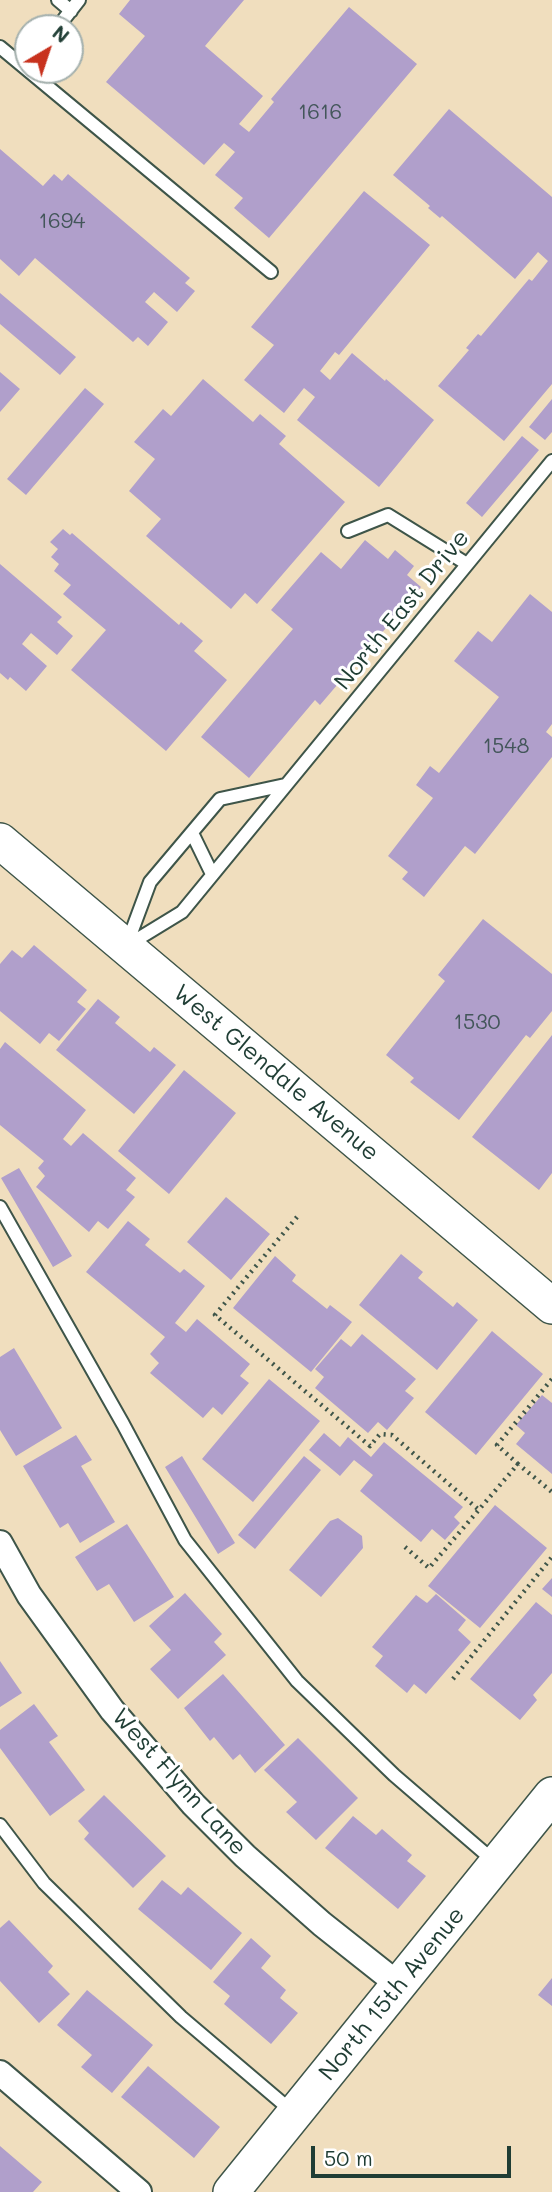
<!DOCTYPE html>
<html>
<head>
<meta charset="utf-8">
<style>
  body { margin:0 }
  #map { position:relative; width:552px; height:2192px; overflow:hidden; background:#f0debe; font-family:Mali,sans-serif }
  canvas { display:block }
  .north { position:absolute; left:14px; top:14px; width:70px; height:70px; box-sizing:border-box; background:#fff; border:2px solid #a5b1ae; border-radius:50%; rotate:39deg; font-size:19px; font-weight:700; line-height:28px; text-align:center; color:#1f3d34 }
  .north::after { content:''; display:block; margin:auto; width:24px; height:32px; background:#c8321e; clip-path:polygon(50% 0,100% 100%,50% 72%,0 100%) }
  .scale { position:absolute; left:311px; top:2146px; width:200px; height:32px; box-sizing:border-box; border:4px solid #1f3d34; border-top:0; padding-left:9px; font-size:21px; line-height:24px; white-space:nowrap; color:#1f3d34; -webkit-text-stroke:5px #fff; paint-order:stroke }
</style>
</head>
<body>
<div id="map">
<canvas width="552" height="2192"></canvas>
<div class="north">N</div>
<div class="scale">50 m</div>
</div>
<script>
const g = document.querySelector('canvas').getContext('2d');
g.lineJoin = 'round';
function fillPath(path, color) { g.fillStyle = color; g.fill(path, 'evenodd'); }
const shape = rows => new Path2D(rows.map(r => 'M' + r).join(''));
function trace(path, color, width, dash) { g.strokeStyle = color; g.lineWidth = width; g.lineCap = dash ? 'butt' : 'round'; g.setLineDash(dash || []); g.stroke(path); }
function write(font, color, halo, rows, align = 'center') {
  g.font = font + ' Mali,sans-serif'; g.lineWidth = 6; g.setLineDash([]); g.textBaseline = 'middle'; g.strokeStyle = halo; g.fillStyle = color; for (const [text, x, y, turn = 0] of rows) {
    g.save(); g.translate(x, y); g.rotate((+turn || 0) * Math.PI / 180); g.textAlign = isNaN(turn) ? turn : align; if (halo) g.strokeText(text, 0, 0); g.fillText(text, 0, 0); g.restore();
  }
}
fillPath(shape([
  [130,0,244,0,205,46,263,96,239,124,249,132,274,102,271,99,349,7,417,64,269,238,234,208,243,198,215,175,235,152,224,143,204,165,106,82,145,36,119,14],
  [449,109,552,197,552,384,504,441,438,386,469,350,466,348,478,334,481,336,529,279,532,281,548,261,538,252,515,279,442,216,440,218,428,208,430,206,393,175],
  [0,149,43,186,54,174,62,181,68,174,190,278,185,283,195,291,177,312,154,292,145,302,168,322,148,346,138,337,133,342,35,258,19,276,0,259],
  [364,191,430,245,339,355,335,352,320,371,330,380,352,353,385,381,386,379,434,420,379,487,297,420,315,397,304,388,284,413,244,380,274,345,251,327],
  [0,293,76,357,60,375,0,324],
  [0,372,20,389,0,412],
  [203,379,253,422,260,414,286,436,279,444,345,502,257,604,245,593,231,609,146,536,161,519,129,491,155,459,134,442,163,409,171,416],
  [85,388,104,404,26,495,7,479],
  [552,399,552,432,545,440,529,427],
  [522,436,539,450,482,517,466,503],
  [63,529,70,535,72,533,179,625,181,622,203,641,194,651,227,680,166,751,71,670,106,630,63,594,71,585,54,571,59,564,51,557,58,549,50,542],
  [365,540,388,559,395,550,414,566,407,575,421,587,320,705,315,700,249,778,201,737,293,629,271,610,321,552,341,569],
  [0,564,62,617,57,622,73,636,57,655,31,633,22,644,47,666,26,691,10,677,8,680,0,673],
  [530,594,552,612,552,724,546,732,552,737,552,757,475,854,465,846,424,897,402,879,408,872,388,856,433,798,416,785,430,766,439,773,499,697,454,661,478,631,492,642],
  [483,919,552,974,552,1011,530,1038,526,1035,459,1120,410,1082,414,1078,386,1055,445,981,438,975],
  [34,945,87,990,77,1002,86,1009,59,1041,49,1033,40,1044,0,1011,0,964,12,950,22,958],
  [98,999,120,1017,115,1023,150,1052,154,1047,176,1065,134,1114,56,1050],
  [552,1035,552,1173,539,1190,472,1137],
  [5,1042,86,1110,63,1139,71,1146,83,1133,136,1178,126,1190,135,1197,108,1229,98,1221,89,1232,36,1187,45,1176,38,1168,44,1161,0,1125,0,1049],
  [184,1070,236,1113,169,1194,118,1151],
  [19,1168,72,1256,53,1267,1,1178],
  [226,1197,270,1234,231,1280,187,1242],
  [128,1221,150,1239,145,1245,180,1273,184,1269,205,1286,175,1323,186,1332,197,1319,250,1364,240,1376,249,1383,222,1415,213,1407,203,1418,150,1373,159,1363,150,1354,165,1337,86,1272],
  [401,1254,423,1272,418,1278,453,1307,457,1302,478,1320,437,1370,359,1305],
  [275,1256,296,1275,292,1281,327,1309,330,1305,352,1322,311,1372,233,1308],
  [492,1331,543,1374,476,1455,425,1412],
  [362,1334,416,1379,405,1391,414,1398,387,1430,378,1422,368,1433,315,1388,324,1377,315,1369,341,1339,351,1347],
  [14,1348,62,1428,16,1456,0,1430,0,1357],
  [269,1379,320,1421,253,1502,202,1459],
  [542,1395,552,1403,552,1474,516,1444,525,1433,516,1425],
  [324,1433,340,1447,348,1437,371,1457,384,1442,463,1507,454,1517,460,1523,445,1540,432,1529,421,1542,360,1491,373,1475,354,1460,340,1476,309,1450],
  [76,1435,92,1460,81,1466,115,1522,80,1543,68,1523,60,1528,23,1466],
  [182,1456,235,1543,218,1554,165,1467],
  [304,1456,321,1470,255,1549,238,1535],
  [495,1505,547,1548,480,1628,428,1586],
  [338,1518,362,1536,363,1548,321,1597,289,1570,330,1521],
  [127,1524,174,1597,134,1622,109,1584,97,1591,75,1557],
  [552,1578,552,1597,542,1589],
  [185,1593,222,1634,214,1642,226,1655,178,1699,150,1669,171,1650,149,1626],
  [436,1594,466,1620,458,1630,471,1642,426,1694,414,1684,407,1693,375,1666,383,1656,372,1647,416,1595,427,1603],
  [536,1602,552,1615,552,1673,533,1695,537,1700,520,1720,470,1679],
  [0,1661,22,1693,0,1707],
  [223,1674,285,1745,255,1773,240,1754,233,1760,214,1737,210,1741,184,1708],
  [34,1704,58,1736,49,1742,85,1790,50,1816,0,1748,0,1730],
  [298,1738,358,1798,316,1840,286,1812,297,1802,264,1770],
  [104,1795,166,1856,133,1888,84,1839,89,1833,78,1821],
  [353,1816,376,1835,382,1829,412,1855,407,1861,426,1876,398,1909,325,1848],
  [162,1880,181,1895,188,1887,242,1933,211,1970,138,1909],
  [9,1920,53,1966,48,1972,70,1994,39,2023,0,1981,0,1928],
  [251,1938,271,1956,261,1968,286,1990,280,1998,298,2013,271,2044,224,2004,230,1996,213,1982],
  [552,1978,552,2006,538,1995],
  [87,1990,153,2045,112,2093,81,2067,92,2055,57,2025],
  [148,2066,220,2127,194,2158,121,2097],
  [0,2146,42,2182,33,2192,0,2192]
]), '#b09fcb');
const lane = shape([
  [58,0,71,11],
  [57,28,79,0],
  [0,47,271,272],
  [348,531,388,515,467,564],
  [192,833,212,874],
  [127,944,150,882,220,799,285,785],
  [128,945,182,912,552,461],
  [0,1207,123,1424,185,1540,297,1681,394,1775,495,1862],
  [0,1825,44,1883,181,2017,294,2113]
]);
const street = shape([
  [0,1543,29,1595,112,1710,193,1804,245,1856,322,1924,399,1985],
  [0,2073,139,2192]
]);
const secondary = shape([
  [0,841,552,1306],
  [231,2192,552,1795]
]);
trace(lane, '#3e5549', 16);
trace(street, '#3e5549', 28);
trace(secondary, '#3e5549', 38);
trace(shape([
  [297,1217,215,1315,370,1446,380,1434,392,1435,479,1510],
  [518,1464,497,1445,552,1379],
  [405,1547,429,1568,518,1464,552,1492],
  [453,1679,552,1557]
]), '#3e5549', 4.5, [2, 5]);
trace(lane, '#fff', 12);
trace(street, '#fff', 24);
trace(secondary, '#fff', 35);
write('21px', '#43565a', null, [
  ["1616",320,113],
  ["1694",62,222],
  ["1548",506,747],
  ["1530",477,1023]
]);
write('24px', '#1f3d34', '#fff', [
  ["North East Drive",402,610,-51],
  ["West Glendale Avenue",276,1073,40],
  ["West Flynn Lane",179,1782,48],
  ["North 15th Avenue",392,1994,-51]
]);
</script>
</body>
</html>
